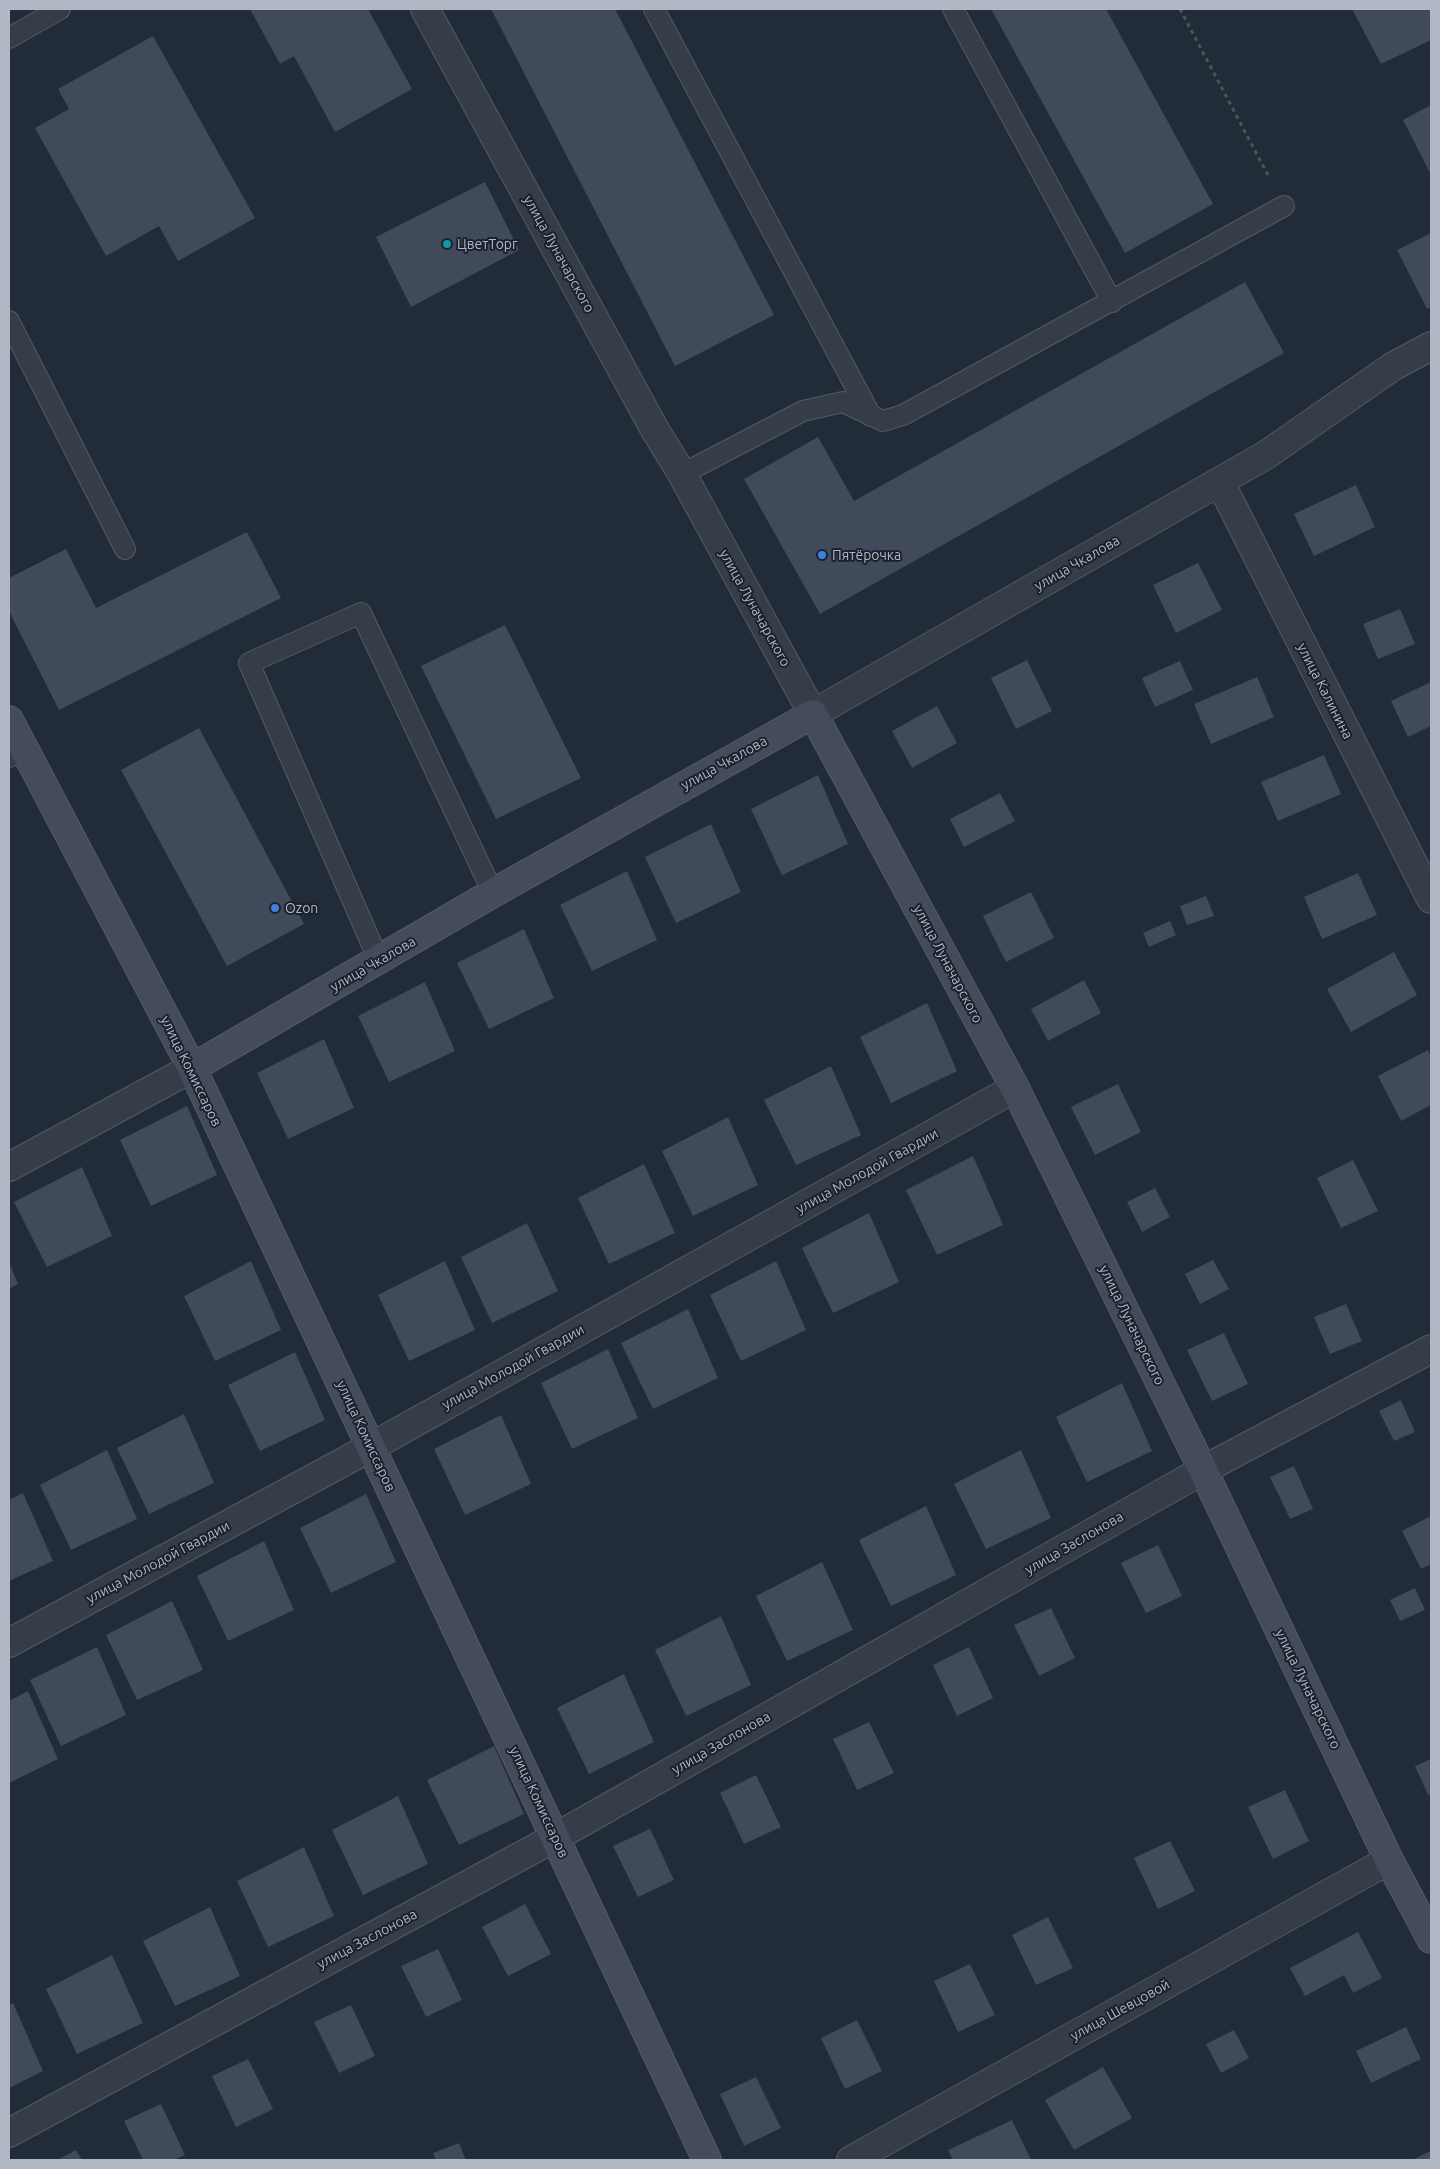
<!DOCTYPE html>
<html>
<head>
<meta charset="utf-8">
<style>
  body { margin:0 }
  #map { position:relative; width:1440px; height:2169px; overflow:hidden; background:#222b38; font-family:Ubuntu,sans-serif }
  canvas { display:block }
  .frame { position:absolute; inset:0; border:10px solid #b0b7c5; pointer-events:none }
</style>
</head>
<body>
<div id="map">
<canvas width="1440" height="2169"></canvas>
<div class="frame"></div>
</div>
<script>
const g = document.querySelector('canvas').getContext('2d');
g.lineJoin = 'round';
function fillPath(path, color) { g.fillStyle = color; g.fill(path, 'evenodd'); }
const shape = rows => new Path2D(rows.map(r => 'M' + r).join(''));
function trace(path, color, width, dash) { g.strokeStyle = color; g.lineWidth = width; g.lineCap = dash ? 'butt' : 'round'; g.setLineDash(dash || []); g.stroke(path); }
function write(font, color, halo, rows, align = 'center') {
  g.font = font + ' Ubuntu,sans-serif'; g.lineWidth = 4; g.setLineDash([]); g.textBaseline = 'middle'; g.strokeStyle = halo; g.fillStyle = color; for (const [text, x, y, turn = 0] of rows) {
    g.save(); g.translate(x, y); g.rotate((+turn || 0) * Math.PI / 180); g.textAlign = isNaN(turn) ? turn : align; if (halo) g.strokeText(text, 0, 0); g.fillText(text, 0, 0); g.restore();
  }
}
fillPath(shape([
  [250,9,368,9,412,89,335,132,294,56,280,64],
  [491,9,615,9,774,315,675,366],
  [991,9,1106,9,1213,204,1125,253],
  [1352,9,1431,9,1431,40,1381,64],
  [153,36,255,218,178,261,159,226,106,256,35,128,69,109,58,89],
  [1431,105,1431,175,1403,120],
  [485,182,519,250,411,307,376,237],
  [1431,233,1431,307,1427,309,1397,250],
  [1245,282,1284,353,820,614,744,479,818,437,854,501],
  [1356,485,1375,527,1314,556,1294,514],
  [247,532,281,598,59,710,9,611,9,578,66,549,96,608],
  [1198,563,1222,610,1176,633,1153,585],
  [1400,609,1415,644,1378,659,1363,624],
  [505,625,581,778,496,819,421,666],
  [1027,660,1052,711,1016,729,991,678],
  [1180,661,1193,690,1155,707,1142,678],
  [1257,677,1274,717,1211,744,1194,704],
  [1431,682,1431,726,1408,737,1391,701],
  [937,706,957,743,912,768,892,731],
  [199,728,304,924,227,966,121,770],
  [1324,755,1341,794,1278,821,1261,782],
  [818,775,848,844,782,875,751,809],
  [1000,793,1015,821,964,847,950,819],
  [711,824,741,892,676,923,645,857],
  [627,871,657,940,592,971,560,905],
  [1358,873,1377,915,1322,939,1304,897],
  [1031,892,1054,938,1006,962,983,916],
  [1206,896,1214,916,1187,925,1180,906],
  [1170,921,1176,935,1149,947,1143,933],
  [524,929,554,998,489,1029,457,963],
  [1394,952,1417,995,1351,1032,1327,989],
  [1084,980,1101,1013,1048,1041,1031,1009],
  [425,982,455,1051,389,1082,358,1016],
  [927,1003,957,1071,891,1103,860,1037],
  [324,1039,354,1108,288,1139,257,1073],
  [1428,1050,1431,1057,1431,1105,1401,1121,1378,1076],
  [831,1066,861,1135,796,1165,764,1100],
  [1118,1084,1141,1132,1095,1155,1071,1107],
  [187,1106,217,1175,151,1206,120,1140],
  [728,1117,758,1185,693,1216,662,1151],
  [973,1156,1003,1225,937,1255,906,1190],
  [1353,1160,1378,1211,1341,1228,1317,1178],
  [644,1164,675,1233,609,1264,578,1198],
  [82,1167,112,1236,47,1267,14,1202],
  [1155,1188,1170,1217,1142,1232,1127,1202],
  [869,1213,899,1282,833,1313,802,1248],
  [527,1223,558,1291,492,1323,461,1257],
  [1213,1260,1229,1289,1200,1304,1185,1274],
  [251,1261,281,1330,215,1361,184,1296],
  [445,1261,475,1330,409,1361,378,1295],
  [776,1261,806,1330,741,1361,710,1295],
  [9,1262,18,1284,9,1289],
  [1346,1304,1362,1341,1330,1354,1314,1317],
  [688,1309,718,1378,653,1409,621,1343],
  [1224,1333,1248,1384,1212,1401,1187,1350],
  [608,1349,638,1418,572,1449,541,1383],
  [295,1352,325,1420,260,1451,228,1385],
  [1122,1383,1152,1451,1087,1482,1056,1417],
  [1401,1400,1415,1432,1394,1441,1379,1411],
  [184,1414,214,1483,149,1514,117,1448],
  [501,1415,531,1484,465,1515,434,1449],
  [107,1450,137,1519,71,1550,40,1485],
  [1021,1450,1051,1518,986,1549,954,1484],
  [1294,1466,1313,1509,1290,1519,1270,1477],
  [23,1493,53,1561,9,1581,9,1500],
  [366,1494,396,1562,331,1593,300,1528],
  [926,1506,956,1575,891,1606,859,1540],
  [1431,1516,1431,1564,1421,1569,1402,1531],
  [264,1541,294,1610,228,1641,197,1576],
  [1158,1545,1182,1596,1146,1613,1121,1563],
  [822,1562,853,1630,787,1661,756,1596],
  [1415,1588,1425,1610,1400,1621,1390,1600],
  [172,1601,203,1670,137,1700,106,1635],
  [1051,1608,1075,1658,1039,1676,1014,1625],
  [721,1616,751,1685,686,1716,655,1650],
  [97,1647,126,1715,61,1746,30,1680],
  [969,1647,993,1698,957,1716,933,1665],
  [624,1674,654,1742,589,1774,557,1708],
  [28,1691,58,1759,9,1783,9,1701],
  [869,1722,894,1773,857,1790,833,1739],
  [494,1746,524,1814,459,1845,427,1780],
  [1431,1759,1431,1793,1428,1795,1415,1766],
  [756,1775,781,1827,744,1844,720,1793],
  [1285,1790,1309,1841,1273,1859,1248,1807],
  [398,1796,428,1864,363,1895,332,1830],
  [650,1829,674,1880,638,1897,613,1846],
  [1170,1841,1195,1891,1158,1909,1134,1858],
  [304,1847,334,1916,268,1947,237,1881],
  [525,1904,551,1954,508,1976,482,1927],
  [210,1907,240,1976,175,2006,143,1941],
  [1048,1917,1073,1968,1036,1985,1012,1935],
  [1358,1932,1382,1978,1353,1993,1344,1975,1305,1996,1290,1968],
  [438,1949,462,2000,426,2017,401,1966],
  [112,1955,143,2023,77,2054,46,1989],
  [970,1964,995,2015,958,2032,934,1981],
  [13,2003,43,2071,9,2088,9,2005],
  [351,2005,375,2056,339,2073,314,2022],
  [857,2020,882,2071,845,2089,821,2038],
  [1406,2027,1421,2059,1371,2083,1356,2051],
  [1234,2030,1249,2058,1221,2073,1206,2044],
  [248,2059,273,2109,236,2127,212,2076],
  [1103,2067,1132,2118,1074,2150,1045,2100],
  [756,2077,781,2128,744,2146,720,2094],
  [161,2104,185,2155,174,2160,143,2160,124,2121],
  [1012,2120,1031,2160,953,2160,948,2150],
  [459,2143,466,2160,436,2160,433,2153],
  [76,2150,82,2160,57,2160],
  [1431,2151,1431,2160,1412,2160]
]), '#414a5a');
const lane = shape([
  [654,9,871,416],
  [953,9,1112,302],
  [9,38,60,9],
  [9,321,125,549],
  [682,474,803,411,843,402,883,421,903,415,1284,206],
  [9,757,25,750],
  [379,961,249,663,361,613,493,893]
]);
const street = shape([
  [425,9,655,430,682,474,813,714,1266,455,1392,367,1431,346],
  [1220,482,1431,899],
  [9,1167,192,1068],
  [9,1643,371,1447,1015,1088],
  [9,2133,556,1837,1203,1470,1431,1349],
  [851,2160,1389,1860]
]);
const secondary = shape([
  [9,720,192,1068,707,2160],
  [192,1068,493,893,813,714,1015,1088,1203,1470,1389,1860,1431,1939]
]);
trace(lane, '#535a67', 22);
trace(street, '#535a67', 30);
trace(secondary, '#535a67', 30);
trace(shape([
  [1180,9,1270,179]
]), '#45575b', 3, [4, 4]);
trace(lane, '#353d49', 20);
trace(street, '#353d49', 28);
trace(secondary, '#444c5c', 28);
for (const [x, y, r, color] of [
  [447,244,5,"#0f9aa8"],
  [822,555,5,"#3f7fe0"],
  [275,908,5,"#3f7fe0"]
]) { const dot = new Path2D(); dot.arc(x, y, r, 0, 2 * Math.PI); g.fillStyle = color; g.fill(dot); trace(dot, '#1b222d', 2); }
write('14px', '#b0b7c5', '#1b222d', [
  ["ЦветТорг",457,244],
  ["Пятёрочка",832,555],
  ["Ozon",285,908]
], 'left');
write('14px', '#b0b7c5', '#1b222d', [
  ["улица Луначарского",559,254,61],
  ["улица Чкалова",1077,563,-30],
  ["улица Луначарского",755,608,61],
  ["улица Калинина",1325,691,63],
  ["улица Чкалова",724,763,-29],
  ["улица Чкалова",373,964,-30],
  ["улица Луначарского",948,964,62],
  ["улица Комиссаров",191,1071,64],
  ["улица Молодой Гвардии",867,1171,-29],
  ["улица Луначарского",1132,1325,64],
  ["улица Молодой Гвардии",513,1367,-29],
  ["улица Комиссаров",366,1436,65],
  ["улица Заслонова",1074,1543,-30],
  ["улица Молодой Гвардии",158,1562,-28],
  ["улица Луначарского",1308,1689,64],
  ["улица Заслонова",721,1743,-30],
  ["улица Комиссаров",539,1802,65],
  ["улица Заслонова",367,1939,-28],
  ["улица Шевцовой",1120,2010,-29]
]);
</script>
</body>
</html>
